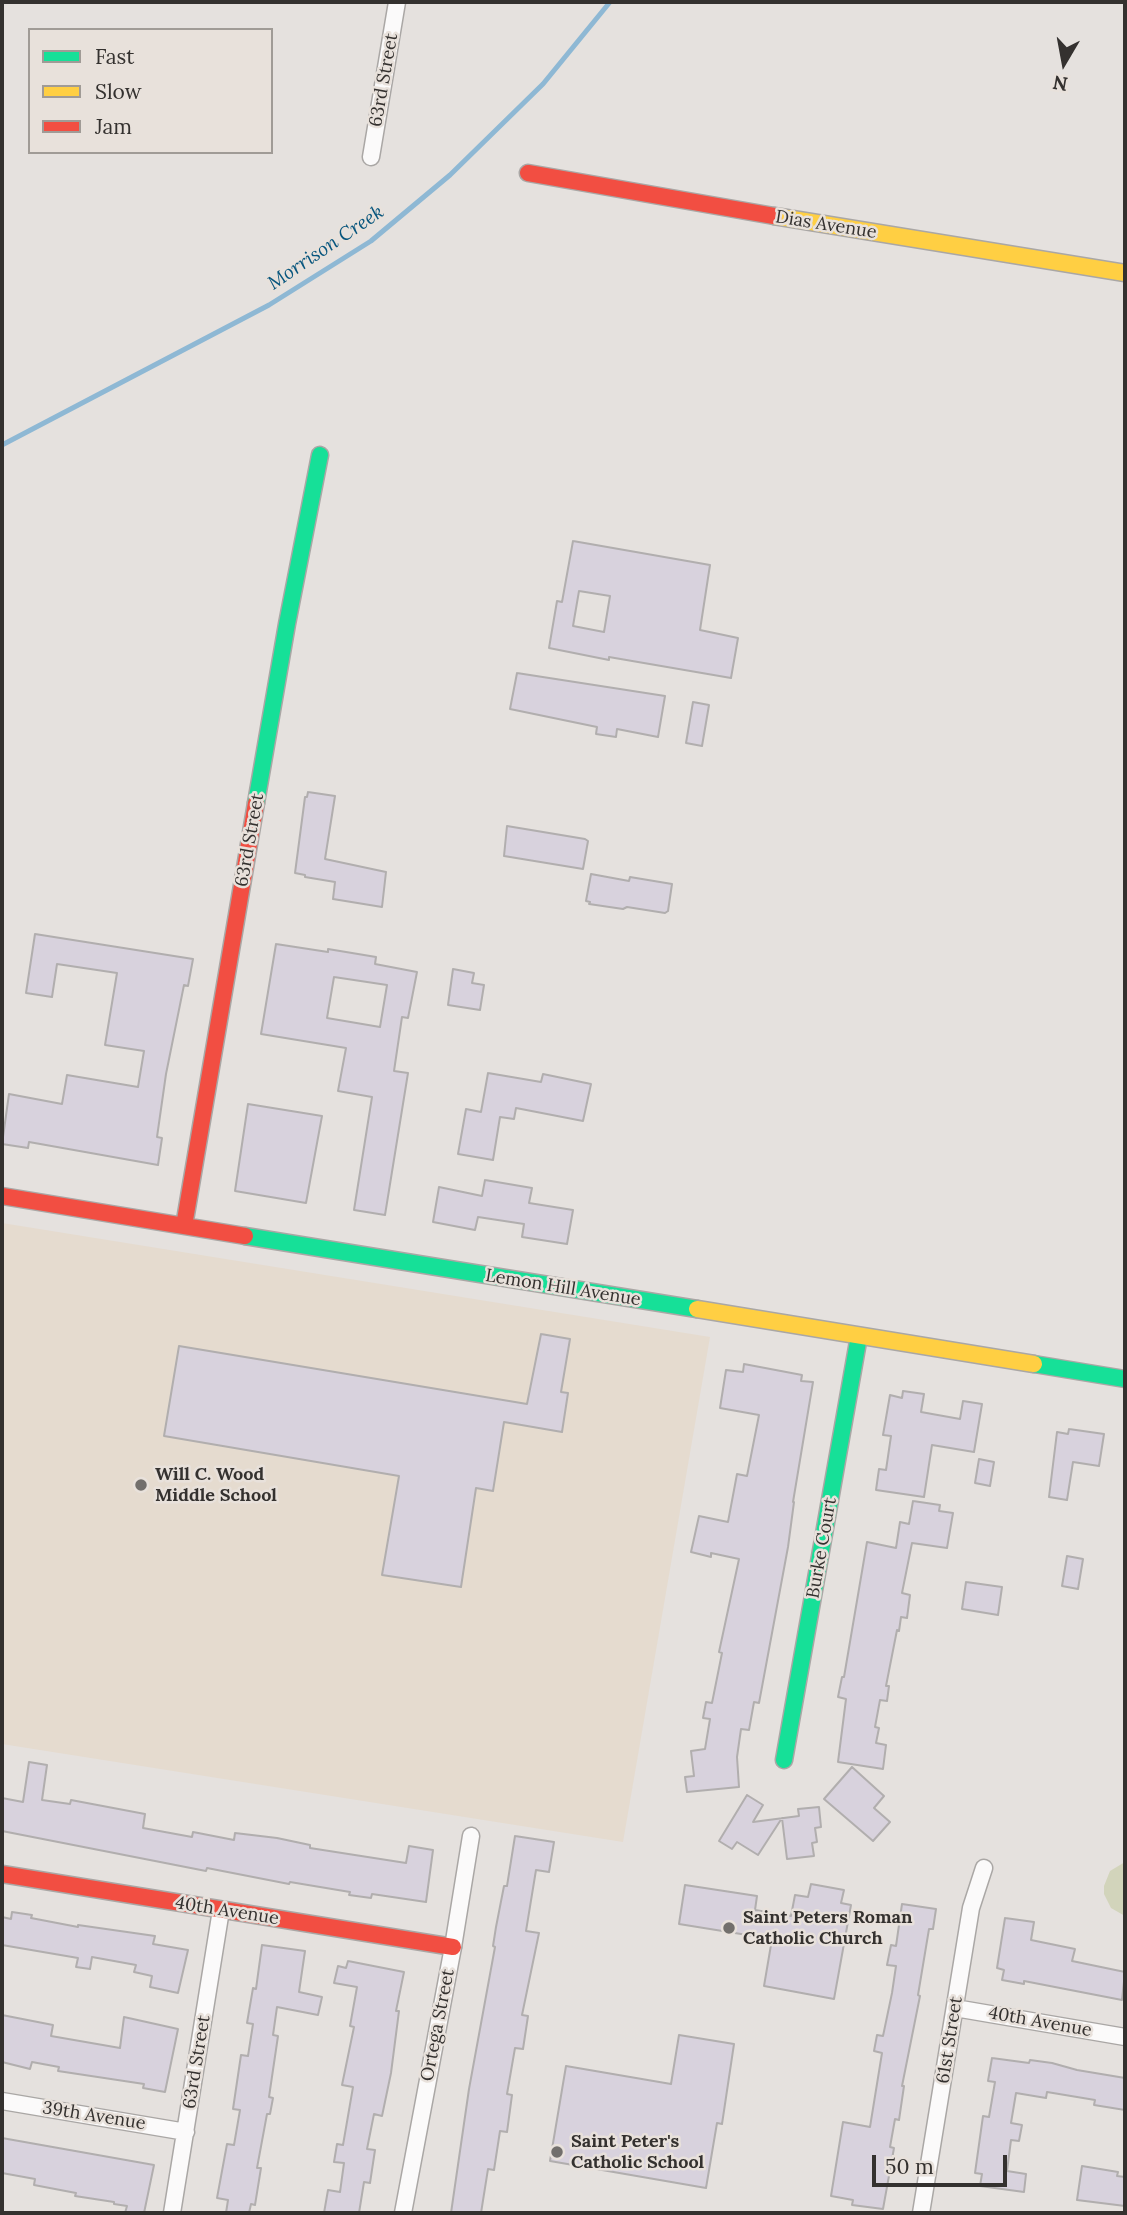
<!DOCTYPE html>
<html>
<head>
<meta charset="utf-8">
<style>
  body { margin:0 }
  #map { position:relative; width:1127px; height:2215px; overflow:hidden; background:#e5e1de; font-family:Lora,serif }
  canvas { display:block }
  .frame { position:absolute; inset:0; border:4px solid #34312f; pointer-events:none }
  .legend { position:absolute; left:28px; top:28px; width:245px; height:126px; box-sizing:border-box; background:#e8e1db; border:2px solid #a09b96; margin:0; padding:9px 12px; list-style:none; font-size:21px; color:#34312f }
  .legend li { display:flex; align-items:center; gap:14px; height:35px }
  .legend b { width:35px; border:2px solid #a09b96 }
  .north { position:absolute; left:1029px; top:28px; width:70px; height:70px; -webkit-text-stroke:5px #e8e1db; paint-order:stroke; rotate:190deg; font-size:19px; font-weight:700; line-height:28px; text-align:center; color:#34312f }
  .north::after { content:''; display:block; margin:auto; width:24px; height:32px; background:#34312f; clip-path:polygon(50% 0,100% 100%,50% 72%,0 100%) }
  .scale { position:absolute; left:872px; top:2155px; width:135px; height:32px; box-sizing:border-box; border:4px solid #34312f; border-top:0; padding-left:9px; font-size:21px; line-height:24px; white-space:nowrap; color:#34312f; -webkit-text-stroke:5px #e8e1db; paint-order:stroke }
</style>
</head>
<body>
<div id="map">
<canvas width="1127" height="2215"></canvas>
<div class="frame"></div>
<ul class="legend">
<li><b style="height:9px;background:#16e098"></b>Fast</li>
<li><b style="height:9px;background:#ffcf43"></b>Slow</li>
<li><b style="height:9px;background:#f24e42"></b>Jam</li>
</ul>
<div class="north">N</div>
<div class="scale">50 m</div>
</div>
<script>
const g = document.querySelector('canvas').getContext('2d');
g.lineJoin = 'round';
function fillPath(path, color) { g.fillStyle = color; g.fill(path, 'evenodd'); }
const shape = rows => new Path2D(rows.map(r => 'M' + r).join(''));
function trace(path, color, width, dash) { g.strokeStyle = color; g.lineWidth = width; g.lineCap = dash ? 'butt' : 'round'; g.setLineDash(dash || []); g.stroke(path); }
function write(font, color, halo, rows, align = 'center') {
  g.font = font + ' Lora,serif'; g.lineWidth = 5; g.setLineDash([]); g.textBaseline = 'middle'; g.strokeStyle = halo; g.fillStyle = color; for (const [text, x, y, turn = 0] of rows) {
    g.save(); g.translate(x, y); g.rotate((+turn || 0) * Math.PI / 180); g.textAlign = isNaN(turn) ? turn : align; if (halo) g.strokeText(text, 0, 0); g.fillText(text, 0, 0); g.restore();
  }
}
fillPath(shape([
  [2,1223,710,1337,623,1842,2,1744]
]), '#e5dbcf');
fillPath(shape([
  [1125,1862,1125,1916,1111,1908,1104,1894,1104,1886,1110,1871]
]), '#d2d4bb');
trace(shape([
  [2,445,269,305,371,241,450,175,543,84,610,2]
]), '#8eb8d4', 5);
const building = shape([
  [573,541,710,565,700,630,738,638,731,678,609,657,609,660,549,648,557,601,562,602,573,541],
  [579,591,610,596,604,632,573,626,579,591],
  [517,673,665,696,658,737,617,729,616,737,596,734,597,727,510,709,517,673],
  [693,702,709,705,702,746,686,743,693,702],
  [308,792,335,796,325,859,386,872,382,907,333,899,335,882,305,877,305,875,295,873,305,797,307,797,308,792],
  [507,826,585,839,588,841,583,869,504,856,507,826],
  [591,874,629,881,630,877,672,884,668,911,665,913,627,907,623,909,589,904,590,902,586,901,591,874],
  [35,934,193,959,188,986,184,985,166,1074,157,1137,162,1138,158,1165,29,1142,28,1148,2,1144,9,1094,62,1104,67,1075,138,1087,144,1051,105,1045,117,973,57,964,52,997,26,993,35,934],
  [276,944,328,952,328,949,376,957,375,964,417,972,408,1018,402,1017,394,1071,408,1073,385,1215,354,1210,372,1097,338,1091,346,1048,261,1034,276,944],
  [334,977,387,985,380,1027,327,1018,334,977],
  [453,969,474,973,472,983,484,985,480,1010,448,1005,453,969],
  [488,1073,541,1082,543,1074,591,1084,583,1121,516,1108,514,1119,500,1117,493,1160,458,1154,466,1109,481,1112,488,1073],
  [248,1104,322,1116,306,1203,235,1191,248,1104],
  [485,1180,532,1188,529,1203,573,1210,567,1244,522,1237,524,1224,478,1217,475,1230,433,1222,439,1187,482,1196,485,1180],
  [541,1334,570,1339,561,1392,568,1393,562,1432,504,1422,493,1491,476,1488,461,1587,382,1575,399,1476,164,1436,179,1346,527,1404,541,1334],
  [744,1364,802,1375,801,1381,813,1382,793,1502,794,1502,788,1547,759,1703,754,1702,749,1730,741,1729,737,1757,739,1787,687,1792,685,1777,694,1776,691,1751,705,1749,710,1719,703,1718,706,1702,712,1703,722,1653,719,1652,739,1559,711,1553,711,1557,691,1552,699,1516,728,1522,737,1474,747,1476,759,1415,720,1408,726,1370,743,1372,744,1364],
  [903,1391,924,1394,921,1412,960,1419,963,1401,982,1404,974,1452,932,1445,924,1497,876,1490,879,1469,886,1470,891,1436,883,1435,890,1395,902,1398,903,1391],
  [1069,1429,1104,1434,1099,1466,1073,1462,1067,1500,1049,1497,1057,1432,1068,1434,1069,1429],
  [979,1459,994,1462,990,1486,975,1483,979,1459],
  [913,1501,940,1505,939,1511,953,1513,947,1548,912,1543,902,1593,910,1595,907,1618,901,1617,899,1631,897,1630,886,1686,889,1686,887,1701,880,1700,875,1727,879,1728,876,1743,886,1745,883,1769,838,1762,846,1699,838,1697,842,1677,844,1677,867,1542,896,1548,900,1522,909,1524,913,1501],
  [1067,1556,1083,1559,1078,1589,1062,1586,1067,1556],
  [966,1582,1002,1587,998,1615,962,1609,966,1582],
  [29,1762,47,1765,42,1800,70,1804,71,1800,145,1814,143,1828,192,1837,193,1832,234,1840,235,1833,277,1838,310,1845,310,1848,406,1863,409,1846,433,1850,426,1902,372,1894,371,1898,349,1895,350,1892,290,1882,289,1884,207,1868,206,1871,2,1831,2,1798,23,1802,29,1762],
  [852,1767,884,1796,874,1808,890,1822,873,1841,824,1799,852,1767],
  [747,1795,763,1805,753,1822,799,1816,798,1809,819,1807,821,1827,815,1828,817,1842,812,1843,814,1856,787,1859,782,1818,758,1855,737,1842,732,1849,719,1841,747,1795],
  [515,1836,554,1842,549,1872,536,1870,526,1931,539,1933,522,2015,528,2016,523,2049,515,2048,507,2094,512,2095,507,2132,500,2131,494,2170,488,2169,481,2213,451,2213,469,2089,495,1947,493,1946,496,1927,504,1886,507,1886,515,1836],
  [811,1884,844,1890,841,1903,851,1905,834,1999,764,1986,772,1939,679,1924,685,1885,757,1896,755,1910,791,1916,795,1895,808,1897,811,1884],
  [902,1904,936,1909,933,1929,929,1929,918,1995,920,1996,902,2086,904,2086,899,2120,895,2119,890,2147,894,2148,883,2209,852,2205,853,2200,831,2196,843,2122,870,2127,882,2053,874,2051,877,2035,883,2036,892,1993,896,1966,887,1965,891,1945,896,1946,902,1904],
  [12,1912,32,1915,31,1918,78,1927,78,1925,155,1936,153,1944,188,1950,178,1993,150,1987,152,1976,134,1972,136,1965,92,1957,90,1969,76,1967,78,1958,2,1945,2,1917,11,1919,12,1912],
  [1005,1918,1034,1922,1031,1940,1075,1949,1072,1961,1125,1972,1122,2000,1024,1981,1024,1984,1002,1980,1004,1970,997,1968,1005,1918],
  [262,1945,305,1951,299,1992,322,1997,318,2015,277,2007,273,2035,278,2036,269,2097,273,2098,270,2114,267,2114,257,2168,261,2168,255,2205,251,2204,249,2213,226,2213,228,2200,217,2198,227,2144,234,2145,240,2110,233,2109,241,2055,248,2056,253,2024,247,2023,253,1988,256,1989,262,1945],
  [348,1961,404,1972,396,2011,399,2011,391,2073,382,2116,374,2114,367,2149,375,2150,370,2183,364,2182,359,2213,324,2213,328,2190,340,2192,344,2163,334,2162,337,2144,343,2145,353,2087,342,2085,354,2027,350,2026,357,1987,334,1983,338,1966,346,1968,348,1961],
  [2,2015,53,2025,51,2036,120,2048,124,2017,178,2029,165,2092,143,2088,144,2084,58,2071,59,2067,32,2062,30,2069,2,2062,2,2015],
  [679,2035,734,2044,722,2124,717,2123,706,2188,550,2161,566,2066,671,2084,679,2035],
  [992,2058,1029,2063,1030,2060,1052,2063,1077,2070,1125,2078,1125,2110,1094,2105,1095,2100,1047,2092,1046,2098,1016,2093,1011,2123,1022,2125,1019,2141,1011,2140,1007,2171,1026,2174,1024,2192,980,2186,982,2174,975,2173,983,2116,989,2117,995,2082,988,2081,992,2058],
  [2,2138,154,2165,144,2213,125,2213,127,2206,114,2204,114,2202,75,2196,76,2193,34,2185,35,2179,2,2173,2,2138],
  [1082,2166,1118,2172,1117,2176,1125,2177,1125,2206,1077,2200,1082,2166]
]);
fillPath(building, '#d8d2dd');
trace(building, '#b1aeae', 2);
const street = shape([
  [371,157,397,2],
  [955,2008,1125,2037],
  [2,2101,186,2132],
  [172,2213,221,1910],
  [403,2213,453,1947,471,1836],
  [921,2213,971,1908,984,1868]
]);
const fast = shape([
  [256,803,287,624,320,455],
  [245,1236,697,1309],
  [1034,1364,1125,1379],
  [784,1760,859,1336]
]);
const slow = shape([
  [774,216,1125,273],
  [697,1309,1034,1364]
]);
const jam = shape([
  [528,173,774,216],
  [2,1196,245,1236],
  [184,1226,256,803],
  [2,1874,453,1947]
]);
trace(street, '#aaa7a5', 19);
trace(fast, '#aaa7a5', 19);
trace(slow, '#aaa7a5', 19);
trace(jam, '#aaa7a5', 19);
trace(street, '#fbfafa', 16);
trace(fast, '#16e098', 16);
trace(slow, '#ffcf43', 16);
trace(jam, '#f24e42', 16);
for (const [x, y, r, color] of [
  [141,1485,7,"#726f6c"],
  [729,1928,7,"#726f6c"],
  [557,2152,7,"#726f6c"]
]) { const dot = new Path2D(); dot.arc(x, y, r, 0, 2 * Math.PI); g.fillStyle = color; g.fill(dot); trace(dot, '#e8e1db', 2.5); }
write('18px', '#34312f', '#e8e1db', [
  ["63rd Street",384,80,-80],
  ["Dias Avenue",826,225,9],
  ["63rd Street",250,840,-80],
  ["Lemon Hill Avenue",563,1288,9],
  ["Burke Court",822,1548,-80],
  ["40th Avenue",227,1911,9],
  ["40th Avenue",1040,2022,10],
  ["Ortega Street",438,2025,-79],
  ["61st Street",950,2040,-81],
  ["63rd Street",197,2062,-81],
  ["39th Avenue",94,2116,9]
]);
write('bold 18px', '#34312f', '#e8e1db', [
  ["Will C. Wood",155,1475],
  ["Middle School",155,1496],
  ["Saint Peters Roman",743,1918],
  ["Catholic Church",743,1939],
  ["Saint Peter's",571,2142],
  ["Catholic School",571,2163]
], 'left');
write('italic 19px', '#08567e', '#e8e1db', [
  ["Morrison Creek",326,248,-34]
]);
</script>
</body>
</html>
